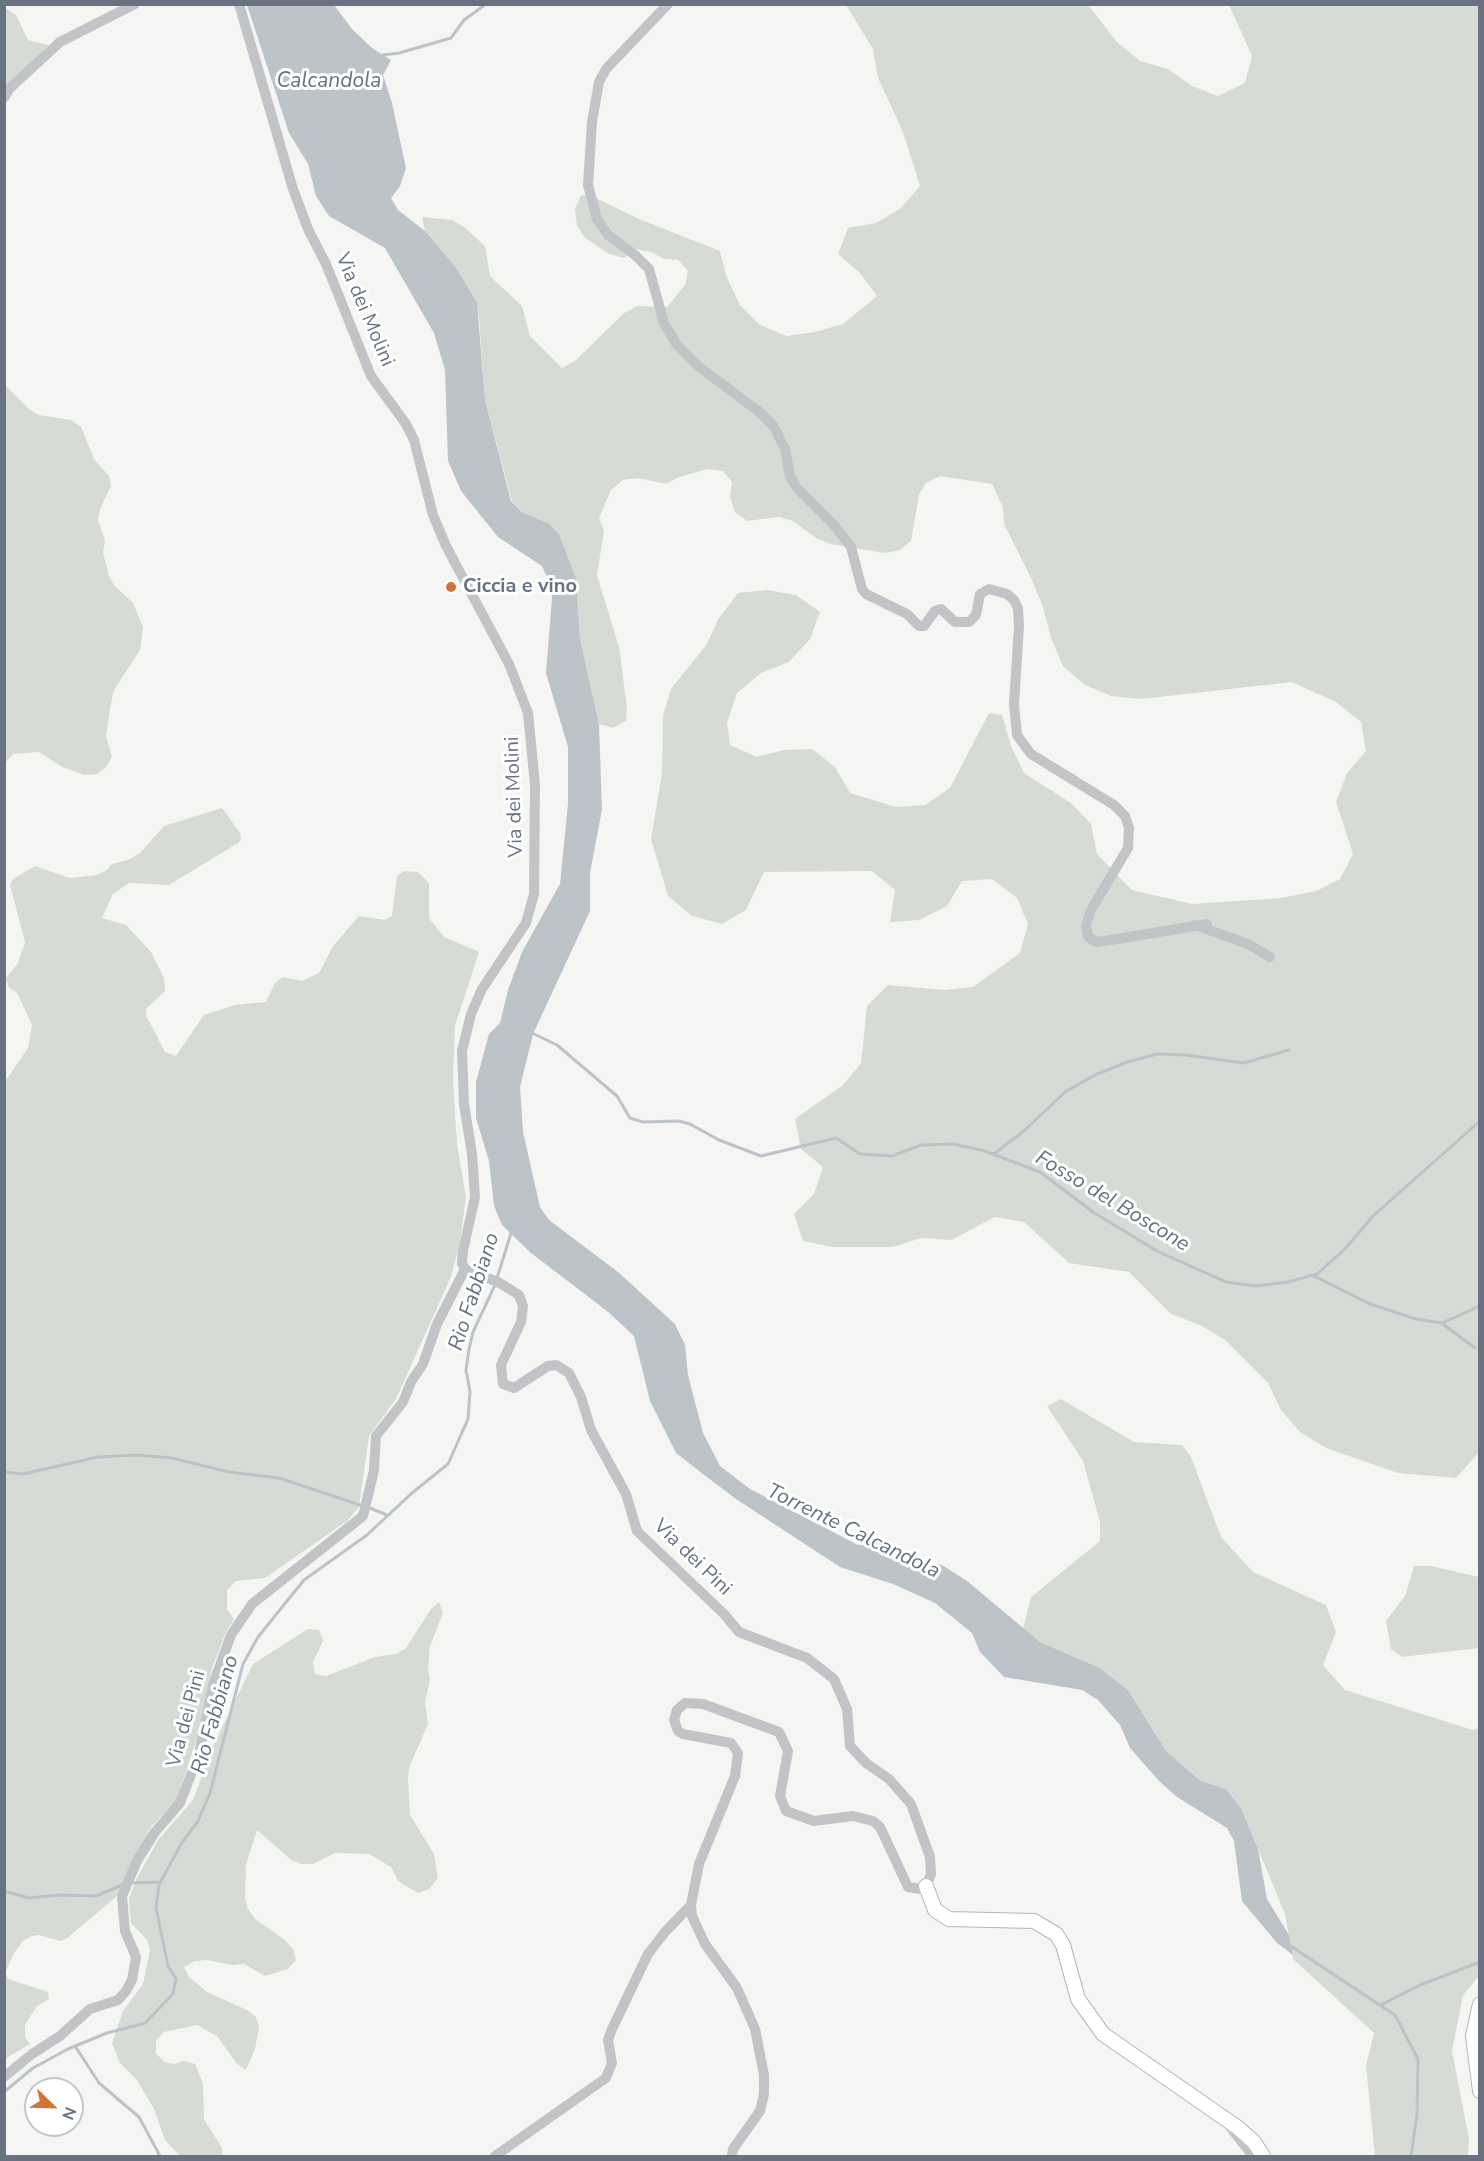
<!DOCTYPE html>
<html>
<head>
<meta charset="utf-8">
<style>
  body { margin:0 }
  #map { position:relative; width:1484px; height:2161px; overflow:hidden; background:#f5f6f3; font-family:"Nunito Sans",sans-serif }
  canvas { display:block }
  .frame { position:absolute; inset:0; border:6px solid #687281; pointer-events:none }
  .north { position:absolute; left:24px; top:2077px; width:60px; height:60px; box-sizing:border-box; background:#fff; border:2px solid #c3c7cd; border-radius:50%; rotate:113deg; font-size:16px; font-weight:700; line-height:24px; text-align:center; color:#687281 }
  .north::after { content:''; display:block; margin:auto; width:21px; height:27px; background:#cf743a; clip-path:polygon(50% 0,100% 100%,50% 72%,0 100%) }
</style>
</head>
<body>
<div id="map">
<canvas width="1484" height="2161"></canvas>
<div class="frame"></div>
<div class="north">N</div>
</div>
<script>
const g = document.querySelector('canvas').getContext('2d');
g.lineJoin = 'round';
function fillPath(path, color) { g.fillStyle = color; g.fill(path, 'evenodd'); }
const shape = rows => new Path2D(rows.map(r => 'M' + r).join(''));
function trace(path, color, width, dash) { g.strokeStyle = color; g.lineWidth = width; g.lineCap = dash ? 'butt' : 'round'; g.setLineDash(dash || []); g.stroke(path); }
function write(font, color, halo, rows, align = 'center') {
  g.font = font + ' "Nunito Sans",sans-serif'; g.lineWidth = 6; g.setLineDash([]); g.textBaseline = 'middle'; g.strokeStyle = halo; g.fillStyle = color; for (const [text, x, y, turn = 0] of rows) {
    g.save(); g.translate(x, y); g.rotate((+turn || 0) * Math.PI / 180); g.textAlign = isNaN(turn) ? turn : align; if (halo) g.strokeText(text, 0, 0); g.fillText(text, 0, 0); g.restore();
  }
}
fillPath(shape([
  [846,5,1088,5,1117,42,1140,61,1168,69,1192,86,1218,96,1245,83,1252,56,1229,5,1479,5,1480,1451,1456,1478,1398,1473,1326,1448,1300,1432,1281,1410,1268,1383,1225,1340,1200,1325,1171,1314,1129,1272,1069,1263,1024,1222,995,1217,951,1240,921,1238,893,1247,832,1247,803,1241,794,1214,814,1194,823,1167,801,1149,795,1119,843,1085,861,1063,867,1006,888,985,944,990,973,987,1020,953,1028,924,1017,898,992,879,962,881,947,906,919,920,890,922,895,890,872,871,764,872,746,910,722,924,692,916,668,896,651,839,662,773,663,715,671,689,707,644,719,618,738,593,767,590,796,595,820,612,810,639,789,662,761,673,737,693,727,723,730,745,757,757,784,750,812,749,835,767,850,793,896,807,925,805,950,788,989,713,1002,715,1011,746,1024,773,1071,803,1091,824,1097,854,1132,890,1192,904,1281,898,1316,891,1340,879,1353,854,1336,802,1347,773,1366,751,1361,722,1336,702,1292,682,1141,699,1111,696,1085,685,1063,666,1051,638,1043,607,1032,580,1004,524,1003,508,992,484,940,476,926,483,919,495,911,541,900,550,885,553,830,544,816,538,793,521,779,517,747,521,735,512,730,497,732,482,723,471,708,469,679,477,666,484,638,478,623,480,611,490,599,518,604,531,597,575,619,647,627,707,626,721,613,728,599,724,580,639,576,579,548,523,522,512,512,501,485,400,479,317,455,266,425,231,422,217,452,220,464,227,485,246,490,276,522,306,530,336,562,368,575,361,624,313,638,306,667,307,685,285,688,271,678,260,664,259,651,252,636,249,624,258,609,254,584,237,577,225,575,209,581,195,596,198,639,219,720,251,727,278,740,305,760,325,787,336,815,332,843,324,877,296,860,273,838,254,848,228,876,223,901,208,920,186,903,132,878,78,873,49],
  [5,8,16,15,28,40,49,45,5,88],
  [5,385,29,409,39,415,71,420,81,427,94,459,109,476,111,486,100,509,98,520,105,541,103,552,109,576,114,585,133,603,143,627,140,650,114,690,111,703,106,736,112,757,106,767,97,774,85,775,62,767,39,752,13,754,5,763],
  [222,808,240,833,241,839,238,843,169,885,129,883,113,894,102,918,126,925,151,952,164,978,165,991,146,1009,146,1015,165,1052,176,1056,204,1015,235,1005,266,1002,275,983,283,977,302,981,319,973,333,946,359,916,385,920,392,916,397,876,404,871,418,872,429,883,429,918,444,937,479,952,455,1026,453,1081,457,1144,466,1197,460,1242,451,1277,396,1399,369,1436,359,1507,347,1521,265,1578,236,1581,227,1590,227,1610,234,1619,226,1632,212,1668,197,1739,176,1801,151,1827,115,1898,66,1939,60,1941,39,1935,32,1936,23,1941,14,1953,5,1973,8,1979,48,1992,49,1999,36,2007,25,2025,25,2037,30,2044,5,2059,4,1083,28,1048,32,1025,17,993,9,988,6,978,18,963,25,942,10,885,13,879,35,866,70,878,96,875,107,870,112,864,130,859,140,853,164,826],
  [1061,1399,1134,1442,1182,1445,1191,1457,1221,1537,1253,1572,1326,1605,1336,1632,1323,1665,1345,1690,1473,1730,1479,1728,1479,1976,1463,1995,1452,2051,1469,2139,1468,2156,1375,2156,1366,2066,1374,2033,1293,1959,1285,1914,1241,1808,1226,1789,1201,1781,1166,1751,1128,1690,1100,1668,1040,1642,1023,1629,1031,1597,1100,1541,1100,1522,1083,1461,1047,1406],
  [1414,1566,1431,1566,1479,1577,1479,1648,1402,1657,1391,1649,1386,1621,1405,1596],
  [439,1602,443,1613,430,1646,428,1669,430,1680,425,1702,428,1724,409,1768,408,1779,410,1815,434,1854,438,1878,429,1889,418,1893,398,1881,391,1867,369,1854,335,1853,313,1864,301,1864,291,1860,257,1830,246,1865,245,1898,248,1909,255,1919,285,1940,293,1949,296,1960,288,1969,265,1976,244,1964,232,1965,207,1960,195,1961,184,1967,189,1977,207,1992,247,2010,256,2017,259,2027,255,2049,246,2070,237,2064,217,2036,197,2025,164,2032,156,2041,156,2053,164,2062,174,2064,184,2061,195,2064,203,2084,204,2119,222,2148,222,2156,180,2156,165,2140,154,2109,137,2080,120,2063,112,2043,123,2011,143,1984,150,1950,147,1940,131,1923,129,1898,137,1878,158,1840,193,1800,212,1748,253,1664,308,1629,319,1630,323,1641,313,1662,315,1674,326,1676,375,1657,396,1654,406,1648,431,1609]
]), '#d6dcd5');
fillPath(shape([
  [247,5,334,5,352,29,372,48,391,60,383,75,392,103,406,168,400,186,391,198,398,210,425,231,455,266,477,303,485,400,511,501,522,512,548,523,559,534,576,579,580,639,599,724,602,809,590,873,590,911,533,1034,520,1087,523,1132,540,1207,549,1220,618,1272,675,1324,685,1345,688,1375,703,1433,720,1466,750,1489,858,1545,877,1543,916,1559,942,1565,967,1581,1040,1642,1100,1668,1128,1690,1166,1751,1201,1781,1226,1789,1241,1808,1258,1849,1267,1899,1289,1935,1293,1955,1277,1943,1242,1901,1234,1841,1227,1828,1177,1797,1159,1781,1130,1748,1120,1725,1098,1700,1082,1690,1004,1677,980,1652,972,1633,935,1603,893,1584,840,1567,736,1499,699,1471,676,1453,650,1401,634,1336,607,1311,531,1253,502,1225,494,1206,489,1161,476,1118,476,1082,489,1034,500,1023,508,990,522,952,560,884,568,804,568,747,546,673,552,598,549,581,542,566,498,537,461,491,448,461,445,370,434,333,385,248,329,216,316,196,308,164,289,133]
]), '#bcc3c9');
trace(shape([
  [383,55,399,53,451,38,464,20,486,4],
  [530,1032,557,1045,617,1096,630,1118,643,1122,679,1121,690,1124,719,1140,761,1156,836,1138,860,1154,892,1156,921,1145,952,1144,982,1150,1040,1172,1093,1212,1157,1251,1226,1282,1256,1286,1288,1282,1317,1274,1345,1249,1373,1216,1480,1121],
  [994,1154,1025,1130,1065,1092,1095,1075,1127,1062,1157,1054,1186,1055,1244,1063,1289,1050],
  [1314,1276,1370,1304,1416,1319,1442,1323,1480,1306],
  [497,1278,512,1230],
  [1443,1324,1475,1348],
  [4,1472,23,1474,98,1457,137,1455,172,1458,229,1472,279,1478,363,1506],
  [370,1508,387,1515],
  [130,1883,161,1882],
  [4,1891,29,1898,59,1895,96,1896,122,1885],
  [1289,1945,1395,2015,1418,2059,1417,2115,1411,2156],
  [1381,2005,1420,1985,1480,1962],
  [75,2046,99,2083,139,2117,160,2156],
  [4,2092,33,2068,68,2049,107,2033,145,2023,173,1994,176,1979,168,1966,156,1908,159,1885,181,1844,198,1821,210,1793,243,1664,258,1637,304,1580,367,1535,412,1493,448,1464,468,1419,470,1392,466,1370,469,1349,473,1332,495,1285]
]), '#bcc3c9', 3);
const major = shape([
  [926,1886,935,1910,949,1919,1034,1921,1056,1934,1063,1945,1078,1999,1103,2034,1237,2127,1254,2142,1263,2156],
  [1480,2004,1473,2036,1480,2091]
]);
trace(major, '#b3b6ba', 16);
trace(shape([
  [239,4,293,189,308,229,326,264,371,376,406,424,414,440,433,515,446,546,509,664,528,713,535,785,534,894,526,923,482,989,471,1014,462,1051,464,1104,472,1154,475,1197,463,1251,462,1263,465,1269],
  [668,4,606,69,599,82,592,122,588,185,597,219,608,235,635,255,649,269,664,323,677,345,698,366,762,414,774,427,785,449,790,476,797,488,834,525,851,547,862,589,866,594,907,614,919,626,924,626,935,611,941,609,955,622,969,622,976,615,980,594,989,589,1007,594,1014,600,1018,608,1019,626,1014,704,1017,735,1031,754,1114,805,1125,816,1129,828,1128,848,1091,910,1086,925,1088,937,1096,942,1111,940,1207,924],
  [4,98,10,88,60,42,135,4],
  [1195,925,1248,944,1270,957],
  [465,1269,498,1282,519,1295,523,1306,521,1322,501,1365,503,1384,514,1388,548,1366,556,1365,569,1373,581,1397,591,1430,626,1494,637,1531,724,1614,739,1632,807,1658,834,1679,847,1709,850,1746,866,1763,889,1779,911,1804,930,1857,931,1874,926,1886,921,1889,908,1887,880,1827,873,1821,853,1816,814,1821,786,1811,780,1796,788,1751,779,1732,703,1704,685,1703,677,1710,674,1720,678,1731,683,1734,731,1743,738,1753,735,1776,699,1864,691,1905,692,1916,705,1944,737,1988,755,2029,764,2075,764,2094,760,2111,733,2149,732,2156],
  [4,2077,32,2054,60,2036,90,2009,118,2000,126,1991,132,1980,136,1957,125,1931,122,1896,137,1861,155,1832,180,1803,199,1754,213,1685,231,1635,252,1604,363,1516,374,1470,376,1436,403,1402,411,1382,423,1364,437,1324,465,1269],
  [1230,2127,1253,2156],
  [495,2156,606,2078,612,2063,608,2040,612,2029,648,1954,665,1932,691,1905]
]), '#c2c4c8', 10);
trace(major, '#fff', 14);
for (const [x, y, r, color] of [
  [451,587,6,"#cf743a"]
]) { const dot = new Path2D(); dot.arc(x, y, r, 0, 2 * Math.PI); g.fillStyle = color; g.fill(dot); trace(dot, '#fff', 2); }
write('20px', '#687281', '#fff', [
  ["Via dei Molini",364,310,67],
  ["Via dei Molini",515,797,-92],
  ["Via dei Pini",692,1558,44],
  ["Via dei Pini",187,1719,-75]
]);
write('bold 20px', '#687281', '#fff', [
  ["Ciccia e vino",463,587]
], 'left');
write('italic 21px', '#64737d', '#fff', [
  ["Calcandola",329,82],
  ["Fosso del Boscone",1112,1202,31],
  ["Rio Fabbiano",475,1292,-72],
  ["Torrente Calcandola",853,1532,26],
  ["Rio Fabbiano",216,1715,-74]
]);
</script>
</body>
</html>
